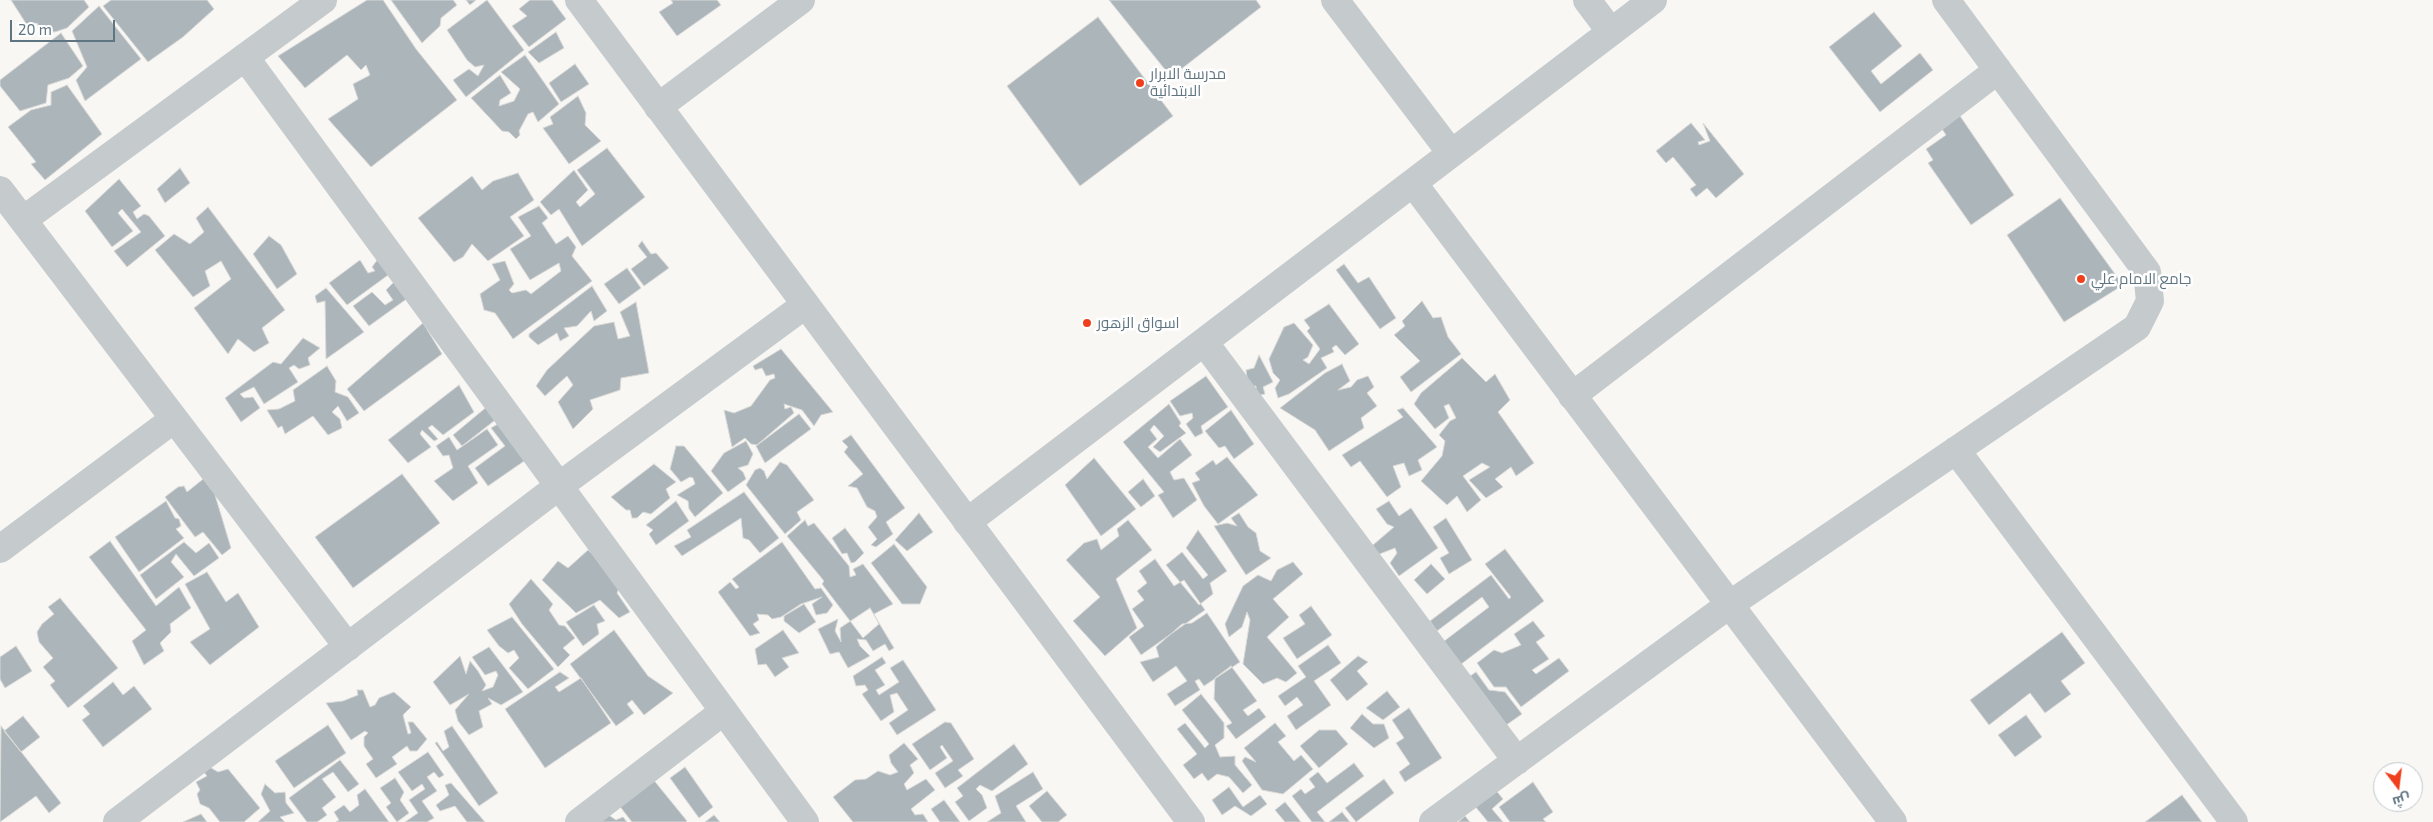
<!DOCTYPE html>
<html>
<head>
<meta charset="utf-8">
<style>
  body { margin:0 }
  #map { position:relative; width:2433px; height:822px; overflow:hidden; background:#f8f7f4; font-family:"Exo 2",Cairo,sans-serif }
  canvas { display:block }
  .north { position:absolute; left:2373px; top:762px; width:50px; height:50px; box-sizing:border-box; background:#fff; border:1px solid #bfc8cd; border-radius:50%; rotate:165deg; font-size:14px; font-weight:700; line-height:20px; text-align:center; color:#607582 }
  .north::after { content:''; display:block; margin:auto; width:18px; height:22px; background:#f03f1c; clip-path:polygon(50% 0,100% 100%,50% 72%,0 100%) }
  .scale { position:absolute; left:10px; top:20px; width:105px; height:22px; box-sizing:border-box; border:2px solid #607582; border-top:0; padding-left:6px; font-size:15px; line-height:18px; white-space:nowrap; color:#607582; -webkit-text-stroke:4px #fff; paint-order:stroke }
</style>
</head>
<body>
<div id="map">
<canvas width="2433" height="822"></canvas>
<div class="north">ش</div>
<div class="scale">20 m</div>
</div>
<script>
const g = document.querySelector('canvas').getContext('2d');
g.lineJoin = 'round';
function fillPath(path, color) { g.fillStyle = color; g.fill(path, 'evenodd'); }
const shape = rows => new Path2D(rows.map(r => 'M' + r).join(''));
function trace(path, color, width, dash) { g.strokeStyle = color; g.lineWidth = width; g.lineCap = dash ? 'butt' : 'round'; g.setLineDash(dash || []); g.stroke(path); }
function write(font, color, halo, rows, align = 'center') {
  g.font = font + ' "Exo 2",Cairo,sans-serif'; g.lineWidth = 5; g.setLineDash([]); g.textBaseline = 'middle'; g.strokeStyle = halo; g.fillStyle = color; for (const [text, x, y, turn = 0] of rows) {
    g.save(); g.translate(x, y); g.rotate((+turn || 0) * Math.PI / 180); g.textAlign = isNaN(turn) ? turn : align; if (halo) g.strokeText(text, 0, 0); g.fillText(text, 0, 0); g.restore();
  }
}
const building = shape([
  [11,0,84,0,89,7,67,28,55,32,41,31,37,23,27,25,11,0],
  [111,0,207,0,214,9,183,37,148,62,103,6,111,0],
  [367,0,383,0,416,49,457,100,371,167,328,119,358,99,353,84,370,75,366,65,361,70,347,55,305,88,278,56,367,0],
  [391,0,453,0,457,5,441,18,440,26,422,43,391,0],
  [466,0,476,0,470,5,466,0],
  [487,0,524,50,466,97,453,80,469,69,478,76,484,65,475,67,467,60,447,30,487,0],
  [530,0,552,0,566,19,529,47,512,26,527,16,519,9,530,0],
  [671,0,717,0,721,5,677,36,659,12,673,3,671,0],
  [1109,0,1256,0,1261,7,1171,77,1109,0],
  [99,6,141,59,85,101,76,80,87,67,72,31,99,6],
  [1874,12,1902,46,1871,71,1881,84,1920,53,1933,70,1880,112,1829,47,1874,12],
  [1098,17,1173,116,1080,186,1007,86,1098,17],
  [556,32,564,48,539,63,528,52,556,32],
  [61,33,83,66,69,78,48,85,46,103,20,111,0,86,0,80,61,33],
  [525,55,559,104,538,122,533,112,528,114,519,131,520,135,516,139,509,132,502,131,471,98,500,75,511,93,500,100,499,106,514,101,520,89,501,72,525,55],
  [575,64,589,84,561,102,549,83,575,64],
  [67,85,102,134,45,180,31,164,36,162,8,127,31,110,51,105,51,92,67,85],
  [578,96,586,113,585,125,601,141,569,164,543,128,553,124,550,117,578,96],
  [1960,116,2014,195,1971,225,1928,163,1933,160,1926,149,1946,135,1940,126,1960,116],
  [1691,123,1705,140,1698,142,1699,145,1710,141,1703,123,1744,174,1716,198,1707,188,1696,197,1690,189,1696,185,1673,157,1666,163,1656,151,1691,123],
  [607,148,645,197,582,246,559,209,551,215,540,202,574,170,588,190,576,202,580,207,595,194,577,170,607,148],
  [180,168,190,183,165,203,157,189,180,168],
  [518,173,534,200,510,217,524,236,488,261,472,244,463,257,454,262,418,218,472,176,482,190,493,181,518,173],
  [119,179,141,206,133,212,137,219,144,214,149,216,165,236,127,267,114,251,141,232,122,209,118,213,133,231,112,247,85,211,119,179],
  [2060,198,2123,285,2064,322,2007,235,2060,198],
  [539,206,548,218,542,223,556,244,568,236,576,247,572,256,592,281,513,339,495,313,484,310,480,294,500,280,492,264,505,261,514,284,509,290,512,293,526,290,531,294,561,271,559,263,530,280,510,249,531,236,518,217,539,206],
  [208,207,285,310,262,328,269,343,254,352,238,339,228,354,194,308,231,279,221,261,205,271,210,286,193,297,155,250,174,234,190,244,204,232,196,218,208,207],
  [269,236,281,245,297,274,277,289,253,254,269,236],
  [642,241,651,254,656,253,669,268,644,286,631,269,647,257,638,246,642,241],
  [383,252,395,270,347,305,329,283,360,260,368,273,375,271,372,267,383,252],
  [1344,264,1358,283,1369,277,1396,318,1380,329,1336,270,1344,264],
  [627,268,641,288,619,304,604,284,627,268],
  [396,280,412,295,369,326,353,306,372,292,385,305,393,300,386,290,396,280],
  [592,286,607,311,594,321,591,311,577,326,564,328,569,336,560,341,557,333,538,345,529,337,529,334,592,286],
  [326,288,364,332,326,359,325,301,317,303,315,296,326,288],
  [1422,301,1433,318,1441,317,1448,337,1461,354,1411,392,1400,377,1420,361,1394,335,1405,326,1402,321,1422,301],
  [636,302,649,373,621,378,620,390,590,400,593,409,573,429,558,402,573,385,567,376,545,396,536,386,547,370,594,326,614,322,618,339,630,336,620,312,636,302],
  [1329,304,1359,344,1345,355,1336,345,1332,348,1334,352,1321,358,1327,368,1289,394,1278,398,1275,388,1280,380,1273,373,1269,359,1284,327,1294,323,1313,345,1308,357,1303,360,1309,364,1320,349,1307,331,1310,328,1304,320,1329,304],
  [423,323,442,354,364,411,347,389,423,323],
  [303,338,320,348,308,358,310,365,299,369,294,365,289,368,298,382,264,404,254,387,240,394,244,398,253,397,260,408,241,422,225,398,273,362,281,364,303,338],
  [781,349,833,412,821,415,814,426,802,410,784,404,785,409,791,407,794,413,757,445,751,444,745,438,732,447,724,410,734,413,751,406,770,380,775,378,774,374,766,376,762,368,755,370,753,366,781,349],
  [1259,355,1273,382,1263,387,1265,394,1256,396,1256,386,1248,386,1246,370,1254,368,1259,355],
  [1462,358,1486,382,1495,374,1510,400,1498,412,1534,463,1516,476,1511,467,1495,479,1503,487,1486,498,1469,480,1490,467,1482,463,1463,476,1481,500,1467,512,1457,496,1447,505,1421,481,1442,456,1445,441,1439,435,1450,421,1456,418,1449,404,1444,406,1449,418,1435,429,1414,404,1421,393,1462,358],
  [1342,364,1350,381,1338,390,1351,387,1357,380,1368,376,1374,387,1367,393,1377,406,1361,418,1364,428,1329,451,1315,430,1280,408,1325,373,1342,364],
  [327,366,336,381,335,392,348,397,359,413,347,421,338,406,332,412,340,419,342,428,328,435,313,416,285,434,282,426,278,428,267,410,279,409,295,401,293,390,327,366],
  [1206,376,1228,407,1201,426,1203,433,1195,437,1186,424,1193,418,1192,413,1180,416,1170,401,1206,376],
  [459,385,474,412,443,435,432,425,428,428,438,439,434,441,422,430,420,434,431,447,408,463,388,440,459,385],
  [1169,404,1181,423,1179,426,1186,433,1160,452,1153,447,1164,436,1154,425,1150,430,1157,439,1148,447,1158,458,1180,439,1192,455,1170,472,1174,480,1184,478,1197,500,1173,518,1158,495,1164,492,1123,442,1169,404],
  [489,405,499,417,462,446,453,435,489,405],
  [1403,408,1437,447,1418,460,1422,470,1409,476,1404,463,1393,466,1401,487,1387,497,1360,461,1351,467,1342,455,1403,417,1397,410,1403,408],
  [1231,410,1254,444,1234,459,1225,446,1219,448,1205,431,1231,410],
  [799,414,811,429,765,463,756,446,799,414],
  [503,421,530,457,488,486,475,468,505,446,491,428,503,421],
  [487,429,498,445,468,466,478,483,453,501,434,481,453,468,449,455,443,456,436,446,449,437,457,450,487,429],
  [851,435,905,508,886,522,893,534,876,547,871,545,877,539,868,527,877,517,875,511,867,507,857,488,848,486,863,474,844,452,848,447,842,441,851,435],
  [746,441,753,454,748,465,738,468,743,472,746,479,728,492,711,471,724,453,746,441],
  [676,446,684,446,723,493,695,517,689,509,688,501,677,495,695,484,693,478,690,477,681,482,670,469,676,446],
  [1227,457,1258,495,1218,524,1204,506,1192,483,1200,480,1195,473,1213,460,1216,465,1227,457],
  [1094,458,1136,509,1101,536,1065,485,1094,458],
  [780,462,787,465,814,500,797,512,801,520,785,534,746,485,755,470,760,468,764,471,767,479,780,462],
  [654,464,676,482,666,489,670,498,651,514,643,512,637,518,632,518,630,510,626,510,611,497,654,464],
  [212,472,221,493,215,495,231,548,222,555,203,532,195,537,165,497,178,487,184,486,187,492,212,472],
  [402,474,440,523,353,588,315,537,402,474],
  [1143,479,1155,496,1141,507,1128,492,1143,479],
  [744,492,779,538,760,553,749,540,743,538,741,518,682,556,674,546,691,537,687,530,744,492],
  [166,501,175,518,179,519,181,526,176,529,184,538,139,572,115,537,166,501],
  [676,501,689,521,656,545,649,534,653,530,646,525,676,501],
  [1389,501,1399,516,1411,508,1438,548,1399,576,1390,563,1397,553,1395,548,1377,555,1373,545,1394,527,1387,524,1376,509,1389,501],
  [919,513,933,532,907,551,895,540,919,513],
  [1239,513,1248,527,1256,533,1260,551,1271,558,1246,575,1214,526,1227,523,1237,526,1231,518,1239,513],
  [1446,518,1472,560,1449,574,1440,558,1449,553,1433,527,1446,518],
  [805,520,808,526,814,523,849,566,850,577,856,575,853,569,863,564,893,604,874,614,879,624,863,638,822,584,824,581,787,536,805,520],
  [1128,520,1152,550,1116,579,1137,628,1105,656,1073,621,1100,597,1066,560,1084,543,1097,539,1101,550,1119,536,1117,529,1128,520],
  [845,528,864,553,855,562,851,563,847,553,842,554,832,538,845,528],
  [1198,530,1227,571,1210,583,1213,594,1199,605,1166,565,1182,552,1203,579,1208,575,1186,548,1198,530],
  [110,541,156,606,179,587,191,608,170,624,171,632,160,643,164,651,144,665,132,641,146,630,89,557,110,541],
  [184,542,196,553,209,543,219,558,194,576,176,554,171,562,184,577,156,599,140,575,184,542],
  [782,542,815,589,821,588,833,605,827,613,816,615,812,604,822,597,801,604,781,617,772,619,768,615,757,614,759,620,753,624,760,633,750,636,718,592,730,582,736,589,739,587,732,579,782,542],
  [894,544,927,587,920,604,902,604,871,563,894,544],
  [1505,549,1544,601,1460,665,1443,642,1489,607,1482,597,1437,631,1430,621,1491,575,1509,599,1511,597,1485,564,1505,549],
  [588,550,621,583,617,593,630,612,619,618,600,600,576,613,542,580,558,561,568,568,588,550],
  [1155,559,1174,586,1184,580,1205,610,1141,655,1129,637,1144,626,1132,609,1144,600,1137,591,1147,583,1139,571,1155,559],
  [1293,562,1303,574,1273,599,1289,617,1267,637,1297,673,1286,682,1277,678,1263,684,1243,664,1250,620,1247,612,1242,627,1229,637,1225,624,1243,586,1258,575,1271,581,1277,570,1293,562],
  [1431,564,1445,579,1427,594,1414,580,1431,564],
  [207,572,226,602,238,593,259,627,210,665,190,642,210,629,185,584,207,572],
  [531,579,553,604,549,610,559,625,565,626,575,638,563,648,570,655,558,667,522,624,509,604,531,579],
  [60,598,118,668,68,708,50,685,55,681,43,667,53,658,39,642,37,632,42,624,54,614,48,607,60,598],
  [804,604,816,622,799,633,784,621,784,616,804,604],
  [594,605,605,621,597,624,599,634,583,646,566,622,594,605],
  [1311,606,1332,635,1297,659,1283,638,1305,624,1299,615,1311,606],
  [870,608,894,648,889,651,885,644,873,651,866,640,857,639,860,646,870,656,848,668,839,652,830,654,818,629,838,619,835,631,841,642,840,628,870,608],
  [1207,613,1240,662,1204,686,1199,679,1195,681,1200,690,1175,706,1167,694,1187,681,1176,666,1153,682,1140,662,1159,657,1156,647,1182,624,1192,623,1207,613],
  [512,617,554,669,528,689,509,668,519,658,514,650,508,653,499,646,487,630,512,617],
  [1533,621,1545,636,1536,642,1549,659,1532,670,1536,674,1559,658,1569,671,1521,707,1506,687,1494,687,1477,663,1494,650,1502,653,1521,645,1514,634,1533,621],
  [614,630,648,676,673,693,644,715,632,700,627,704,634,713,616,726,570,664,614,630],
  [783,630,799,653,782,658,789,667,775,677,766,664,758,665,755,649,783,630],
  [2062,632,2085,663,2061,681,2071,694,2045,713,2030,693,1989,725,1970,700,2062,632],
  [1328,645,1341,663,1314,681,1331,705,1296,730,1287,716,1303,705,1297,697,1285,706,1278,696,1306,677,1298,666,1328,645],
  [16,646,32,671,5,688,0,679,0,657,16,646],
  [489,647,523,692,501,705,488,698,492,704,479,711,483,727,469,735,458,721,455,710,469,694,450,705,433,682,460,656,466,674,470,661,478,671,486,685,482,691,493,687,498,675,496,671,485,675,472,657,489,647],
  [1358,656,1368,662,1357,671,1368,684,1347,701,1330,680,1358,656],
  [882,657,886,663,875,670,885,685,876,690,879,695,899,682,890,668,903,660,936,710,897,735,889,723,908,710,897,693,890,695,894,712,881,721,862,694,868,690,865,685,856,686,853,676,882,657],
  [1231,666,1257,701,1243,710,1248,716,1259,708,1266,717,1236,739,1226,726,1232,723,1214,699,1215,678,1231,666],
  [560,672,569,678,555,687,559,692,581,678,611,723,545,768,505,709,560,672],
  [1476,672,1489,690,1505,692,1522,714,1499,730,1463,681,1476,672],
  [113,682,123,695,134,686,152,709,103,747,82,720,90,714,83,706,113,682],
  [357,690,363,690,370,707,375,705,379,698,394,692,411,707,403,715,408,734,411,733,408,722,413,722,427,739,417,751,410,751,407,746,392,757,397,764,376,778,366,764,373,759,364,746,364,737,368,733,365,731,351,740,326,703,343,701,358,695,357,690],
  [1387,691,1400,707,1383,720,1366,708,1387,691],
  [1201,694,1224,723,1224,738,1215,745,1220,757,1235,756,1235,765,1252,785,1243,793,1229,777,1217,774,1208,781,1202,773,1194,779,1183,765,1197,754,1177,729,1185,723,1205,748,1209,744,1182,710,1201,694],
  [1409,708,1442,758,1405,782,1399,772,1410,764,1396,743,1404,738,1392,720,1409,708],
  [1362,714,1373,724,1384,724,1389,738,1374,748,1350,728,1362,714],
  [2026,715,2042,737,2015,757,1998,735,2026,715],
  [23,716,40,737,21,752,4,731,23,716],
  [945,722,951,723,974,759,958,770,963,776,945,788,935,773,953,761,942,745,940,747,947,758,930,770,912,744,945,722],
  [1275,723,1286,736,1278,742,1294,761,1301,755,1313,769,1283,794,1262,790,1242,761,1245,757,1256,762,1244,748,1275,723],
  [328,725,346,753,294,788,275,761,328,725],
  [1,726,61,803,49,813,36,796,0,822,1,726],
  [452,726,498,793,479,806,435,743,437,742,443,751,449,747,444,731,452,726],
  [1319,730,1336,730,1348,744,1319,768,1300,746,1319,730],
  [904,743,918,759,910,765,914,773,904,784,907,790,926,779,935,790,911,809,915,815,923,814,928,822,853,822,833,797,855,780,866,779,878,771,890,775,898,772,891,763,889,755,904,743],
  [1014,744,1028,764,992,791,980,785,976,789,982,795,987,808,969,821,955,802,963,796,957,788,1014,744],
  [428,752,444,775,439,778,434,772,427,777,437,791,422,801,434,818,427,822,405,822,418,813,409,800,425,789,422,784,412,791,398,772,428,752],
  [340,760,359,784,348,792,333,772,322,779,336,797,322,808,327,815,317,822,307,822,289,798,340,760],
  [1354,763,1364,776,1317,812,1325,822,1312,822,1292,796,1301,789,1305,794,1315,787,1309,779,1318,772,1327,783,1354,763],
  [208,766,218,772,228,769,260,808,244,822,220,822,209,808,200,804,197,794,200,790,196,782,207,776,203,771,208,766],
  [685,767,713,807,699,818,670,778,685,767],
  [1033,772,1043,789,1016,806,1026,822,987,822,1001,813,995,796,1033,772],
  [395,778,404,792,400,800,409,813,397,822,386,807,391,803,380,788,395,778],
  [652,778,687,821,686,822,632,822,618,804,652,778],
  [1384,779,1394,793,1356,822,1345,808,1384,779],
  [1533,782,1553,812,1543,819,1546,822,1510,822,1499,807,1533,782],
  [451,783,485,822,467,822,455,806,440,811,436,805,449,795,445,785,451,783],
  [1490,783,1503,799,1492,809,1503,822,1488,822,1470,800,1490,783],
  [265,784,275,793,285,792,286,803,294,813,280,817,285,822,258,822,270,811,261,794,265,784],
  [1229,787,1243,807,1260,795,1267,804,1251,816,1235,806,1222,815,1212,800,1229,787],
  [365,789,389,822,336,822,339,820,334,812,344,805,350,812,359,805,357,795,365,789],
  [1047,791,1067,815,1058,822,1042,822,1029,806,1047,791],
  [2182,795,2202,822,2145,822,2182,795],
  [944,800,960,822,940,822,931,809,944,800],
  [1285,802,1301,822,1285,822,1275,810,1285,802],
  [1342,812,1350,822,1329,822,1342,812],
  [201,814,207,822,183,822,201,814],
  [607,814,616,820,623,817,627,822,597,822,607,814],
  [714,815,720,822,705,822,714,815],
  [1465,816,1470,822,1458,822,1465,816]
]);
fillPath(building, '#abb5ba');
trace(building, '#d9d9d7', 1);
trace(shape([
  [579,0,1191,822],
  [1335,0,1451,153],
  [1587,0,1611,32],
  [245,57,805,822],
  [658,107,801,0],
  [1413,183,1893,822],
  [0,190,348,647],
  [23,220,323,0],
  [1204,342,1517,761],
  [1572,396,1998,70],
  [1956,450,2234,822],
  [967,522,1653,0],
  [0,549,174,419],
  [117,822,559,486,805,305],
  [579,822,724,711],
  [1433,822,1729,605,2137,327,2150,301,2147,272,1946,0]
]), '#c5cacd', 28);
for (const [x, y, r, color] of [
  [1140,83,5,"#f03f1c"],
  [2081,279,5,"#f03f1c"],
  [1087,323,5,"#f03f1c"]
]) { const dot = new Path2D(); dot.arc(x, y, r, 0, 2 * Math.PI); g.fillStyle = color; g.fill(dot); trace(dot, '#fff', 2); }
write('15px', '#607582', '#fff', [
  ["مدرسة الابرار",1150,74],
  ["الابتدائية",1150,91],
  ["جامع الامام علي",2091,279],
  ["اسواق الزهور",1097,323]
], 'left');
</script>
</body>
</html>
